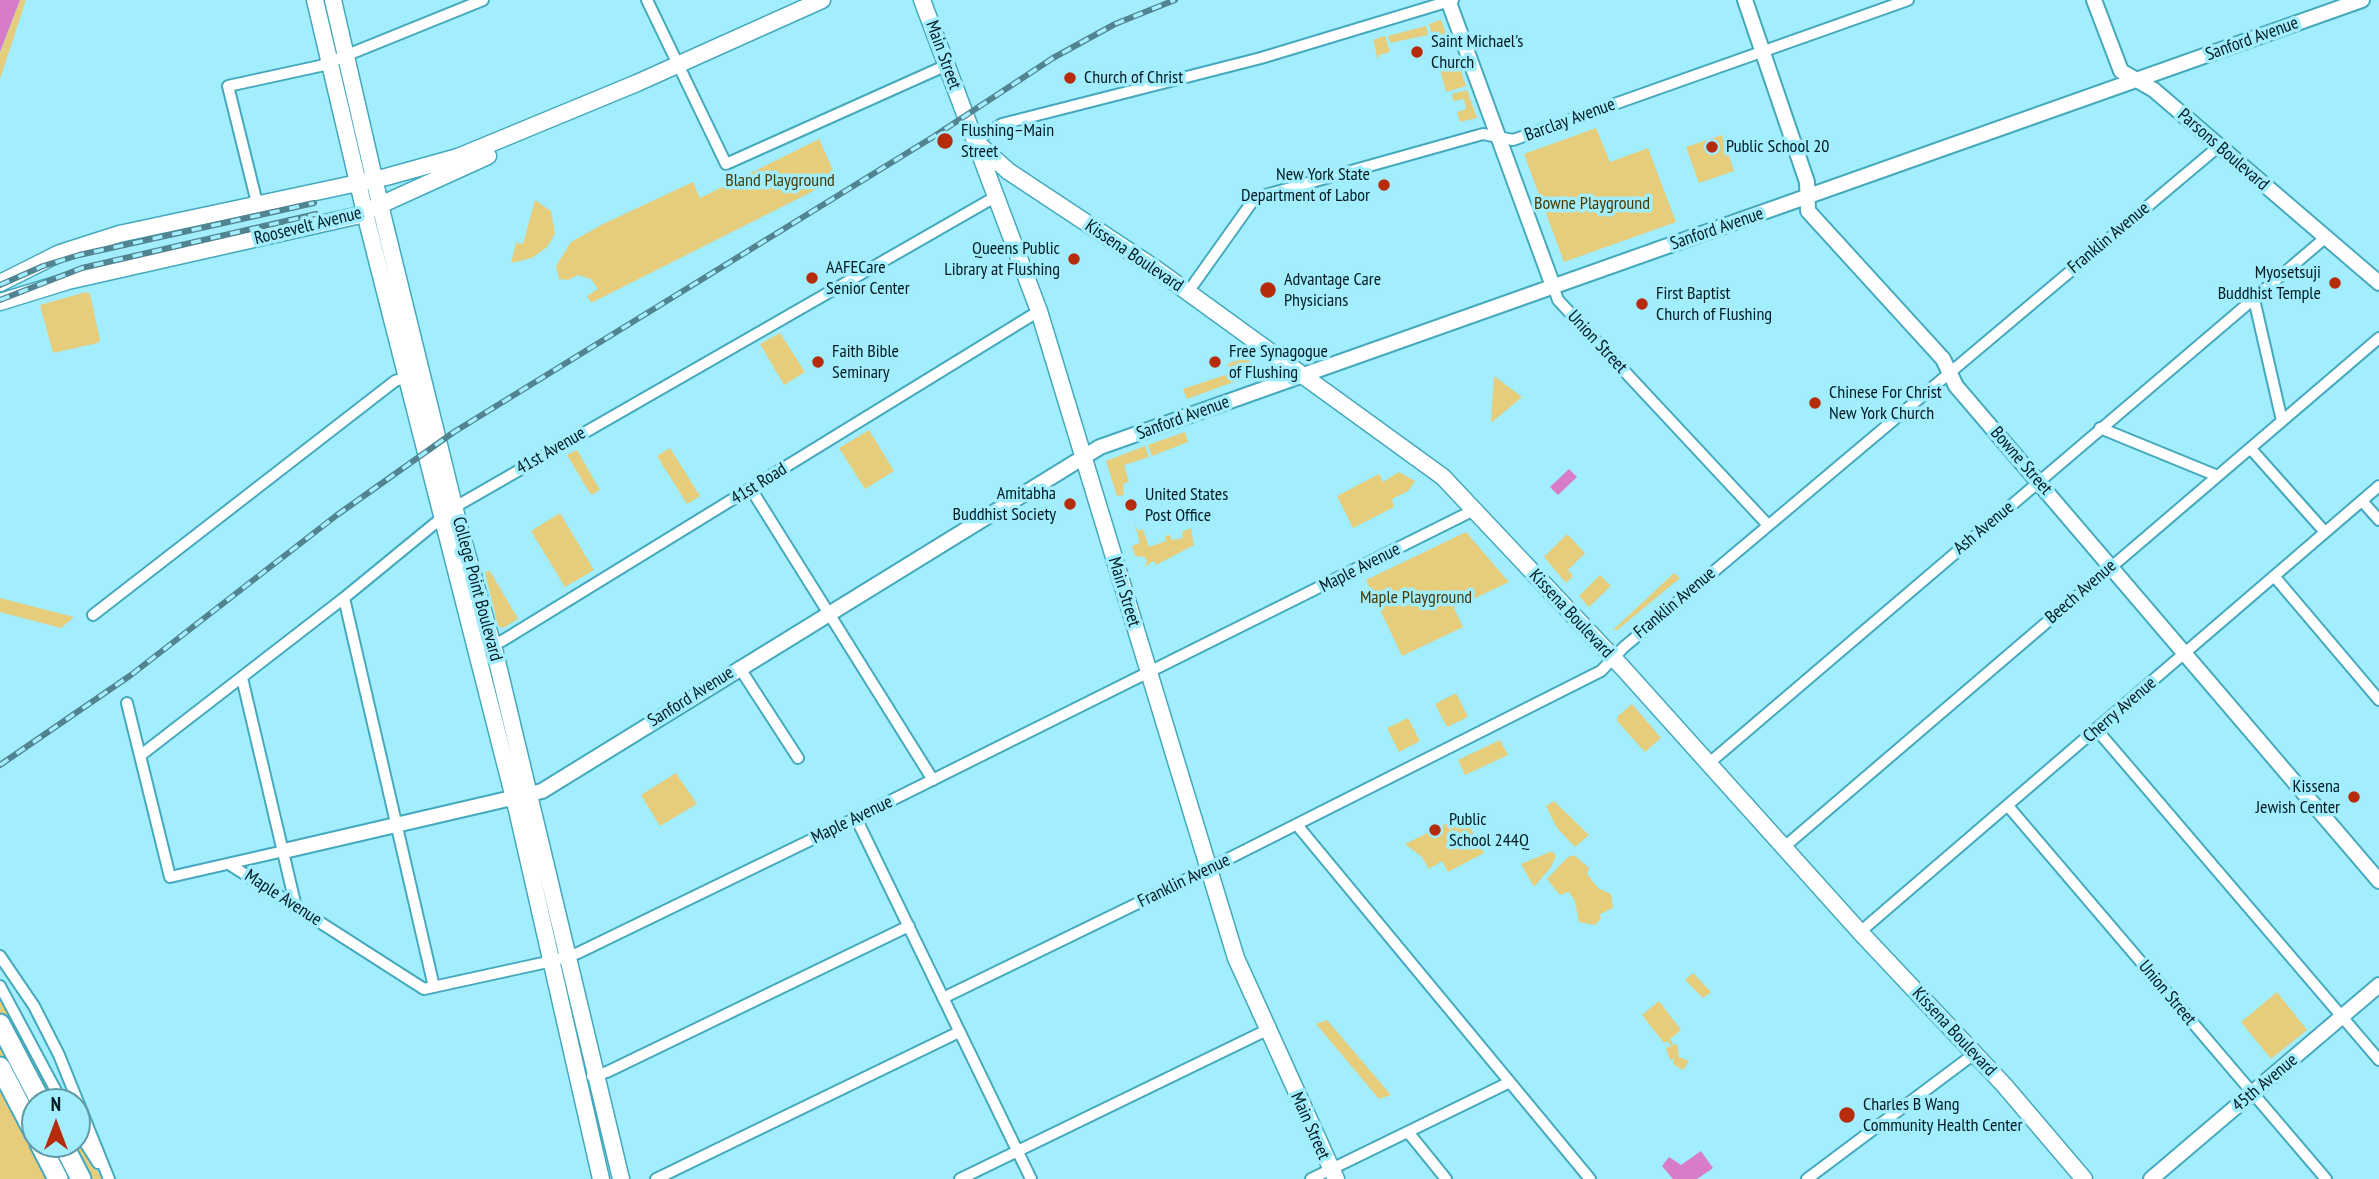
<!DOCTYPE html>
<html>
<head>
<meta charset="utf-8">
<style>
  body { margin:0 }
  #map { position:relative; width:2379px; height:1179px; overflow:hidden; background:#a2edfe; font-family:"PT Sans Narrow",sans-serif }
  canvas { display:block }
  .north { position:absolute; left:21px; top:1088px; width:70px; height:70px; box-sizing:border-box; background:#a2edfe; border:2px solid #6199a6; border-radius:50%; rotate:0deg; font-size:19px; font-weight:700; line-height:28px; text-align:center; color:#001b21 }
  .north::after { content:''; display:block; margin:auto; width:24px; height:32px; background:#b62b0a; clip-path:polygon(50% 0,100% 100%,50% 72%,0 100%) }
</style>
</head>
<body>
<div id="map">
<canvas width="2379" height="1179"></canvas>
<div class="north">N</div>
</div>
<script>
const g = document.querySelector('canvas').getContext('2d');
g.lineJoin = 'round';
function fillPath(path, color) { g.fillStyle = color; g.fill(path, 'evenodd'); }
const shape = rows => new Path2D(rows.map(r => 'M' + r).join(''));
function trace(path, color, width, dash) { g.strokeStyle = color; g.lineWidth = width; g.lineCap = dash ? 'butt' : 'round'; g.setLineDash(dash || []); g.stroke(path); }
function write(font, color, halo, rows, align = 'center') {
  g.font = font + ' "PT Sans Narrow",sans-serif'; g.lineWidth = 7; g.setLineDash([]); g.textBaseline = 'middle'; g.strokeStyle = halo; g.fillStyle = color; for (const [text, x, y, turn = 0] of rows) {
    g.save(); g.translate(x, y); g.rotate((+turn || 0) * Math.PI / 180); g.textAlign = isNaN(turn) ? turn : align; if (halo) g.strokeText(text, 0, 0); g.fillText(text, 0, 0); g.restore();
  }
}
fillPath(shape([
  [20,0,26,0,0,79,0,53],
  [1441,20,1450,45,1446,46,1444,38,1433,41,1429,24],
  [1426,26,1428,35,1390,43,1388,36],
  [1385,36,1390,52,1379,55,1378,60,1373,40],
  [1459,66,1466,86,1446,92,1440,69],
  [1467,90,1477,118,1460,122,1457,112,1466,109,1464,99,1453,101,1452,94],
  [1596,128,1610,162,1648,148,1676,222,1564,262,1524,154],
  [1722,135,1734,171,1699,183,1686,147],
  [819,139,837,179,591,303,587,296,598,289,591,279,578,275,568,280,559,279,556,266,571,242,603,224,693,182,700,198],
  [535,200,551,211,555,234,547,247,532,258,511,263,516,243,523,244],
  [86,292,90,294,100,340,98,343,53,353,40,305],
  [780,333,805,372,784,385,760,344],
  [1244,357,1263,371,1187,399,1183,389,1228,374,1228,364],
  [1494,376,1522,397,1491,423],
  [869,430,894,471,865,489,839,448],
  [1185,432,1188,442,1152,456,1148,445],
  [1145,446,1149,457,1124,465,1129,482,1123,484,1124,495,1117,496,1106,461],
  [670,448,700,496,687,504,657,456],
  [577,450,600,490,591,495,567,455],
  [1399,472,1415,481,1408,491,1392,499,1394,507,1353,528,1337,496,1379,474,1383,482],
  [560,513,594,570,565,587,531,531],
  [1134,521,1138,531,1143,529,1149,547,1166,541,1165,536,1170,535,1172,540,1183,538,1182,532,1191,528,1194,545,1156,565,1154,561,1144,567,1147,562,1145,557,1135,556,1132,546,1140,543],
  [1466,532,1509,582,1454,608,1463,627,1402,656,1366,580],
  [1567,534,1585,553,1568,570,1573,576,1566,583,1544,557],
  [490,571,518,619,503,628,498,626,485,572],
  [1674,573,1680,578,1616,631,1614,629],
  [1600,575,1611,586,1589,607,1579,596],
  [0,598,74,617,61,628,0,612],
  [1456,693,1468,717,1447,727,1435,704],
  [1632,704,1661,738,1645,752,1617,721,1618,716],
  [1408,718,1420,741,1399,752,1387,728],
  [1500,740,1508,755,1465,775,1458,760],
  [676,773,697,804,660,826,641,795],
  [1554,801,1589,835,1575,847,1557,828,1546,806],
  [1464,815,1484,853,1448,872,1442,861,1429,869,1422,857,1405,844],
  [1552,851,1556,856,1551,867,1534,887,1521,864],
  [1574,855,1589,868,1587,874,1598,888,1611,894,1613,908,1600,914,1601,919,1595,925,1579,922,1575,901,1569,892,1560,895,1547,879,1568,857],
  [1693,973,1711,992,1703,998,1685,980],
  [2277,992,2307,1030,2271,1059,2241,1022],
  [0,994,56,1102,35,1102,35,1144,77,1144,77,1137,102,1179,0,1179],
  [1659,1001,1681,1030,1670,1039,1674,1045,1677,1044,1679,1057,1689,1061,1683,1070,1673,1064,1674,1059,1670,1060,1666,1048,1671,1046,1668,1041,1664,1043,1642,1015],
  [1327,1020,1391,1095,1379,1099,1316,1024]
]), '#e5cd7c');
fillPath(shape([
  [0,0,20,0,0,52],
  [1569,469,1577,477,1558,495,1550,487],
  [1701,1151,1713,1168,1697,1179,1673,1179,1662,1166,1669,1157,1681,1165]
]), '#d87bc9');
const minor = shape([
  [647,0,726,164,947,65],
  [975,141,1002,124,1261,58,1453,0],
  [257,203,228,86,320,66,483,0],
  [1553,286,1558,300,1768,525],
  [1188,292,1252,202,1262,196,1483,134,1513,140,1908,0],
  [2254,299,2282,421],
  [2100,428,2215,475],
  [2251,449,2324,531],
  [751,489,933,780],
  [2362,501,2379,520],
  [2274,576,2379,700],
  [344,598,434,987],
  [93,615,395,381,412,375],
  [488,646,502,641,1039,311],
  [739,667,798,758],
  [242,678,296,907],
  [127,703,170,877,284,851],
  [2097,730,2379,1060],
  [141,755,344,598,455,507,995,197],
  [1708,764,2325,238],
  [2008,806,2326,1179],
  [856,818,1031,1179],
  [1297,825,1590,1179],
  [1783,848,2379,338],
  [229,864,424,989,552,961,578,953,856,818,1474,510],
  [1860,932,2379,486],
  [0,956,34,1006,59,1055,109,1179],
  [0,986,62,1102],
  [943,998,1208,869,1601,671,1624,647,2218,147],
  [592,1076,607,1072,909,926],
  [77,1130,98,1163],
  [1408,1132,1446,1179],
  [656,1179,959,1032],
  [960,1179,1267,1030],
  [1311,1179,1510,1082],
  [1807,1179,1974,1054]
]);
const tertiary = shape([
  [1448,0,1553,286],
  [1745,0,1807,182,1808,211,1943,359,1956,386,2379,881],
  [2094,0,2121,71,2154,90,2379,283],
  [284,851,542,791,1100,447,2362,0],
  [2151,1179,2379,985]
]);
const secondary = shape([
  [315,0,367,221,517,810,601,1179],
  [333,0,383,217,457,518,496,657,621,1179],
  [922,0,1039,311,1236,958,1336,1179],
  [975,141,1008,171,1156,269,1443,477,1622,667,1860,932,2004,1085,2084,1179],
  [0,283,60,253,119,234,386,177,458,157,637,83,822,0],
  [0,302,68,281,356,216,488,156]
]);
const motorway = shape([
  [0,1024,41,1102],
  [0,1067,35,1134],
  [40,1144,58,1179],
  [63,1144,81,1179]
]);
trace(minor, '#44a9bd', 14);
trace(tertiary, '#44a9bd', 18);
trace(secondary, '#44a9bd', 19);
trace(motorway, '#44a9bd', 23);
trace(minor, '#fff', 10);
trace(tertiary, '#fff', 14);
trace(secondary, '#fff', 16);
trace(motorway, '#fff', 19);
const rail = shape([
  [0,285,43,266,79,255,314,203],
  [0,300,82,268,316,214],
  [0,765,131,675,337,515,454,432,933,137,1053,58,1115,24,1175,0]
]);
trace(rail, '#518490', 6);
trace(rail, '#a2edfe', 3.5, [10]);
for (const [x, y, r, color] of [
  [1417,52,7,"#b62b0a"],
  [1070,78,7,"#b62b0a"],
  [945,141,9,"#b62b0a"],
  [1712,147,7,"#b62b0a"],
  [1384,185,7,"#b62b0a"],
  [1074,259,7,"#b62b0a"],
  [812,278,7,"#b62b0a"],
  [2335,283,7,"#b62b0a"],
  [1268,290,9,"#b62b0a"],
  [1642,304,7,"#b62b0a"],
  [818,362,7,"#b62b0a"],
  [1215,362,7,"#b62b0a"],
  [1815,403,7,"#b62b0a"],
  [1070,504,7,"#b62b0a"],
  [1131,505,7,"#b62b0a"],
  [2354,797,7,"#b62b0a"],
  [1435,830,7,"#b62b0a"],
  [1847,1115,9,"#b62b0a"]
]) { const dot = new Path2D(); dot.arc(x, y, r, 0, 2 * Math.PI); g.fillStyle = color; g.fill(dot); trace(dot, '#a2edfe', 2.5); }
write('18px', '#001b21', '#a2edfe', [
  ["Sanford Avenue",2252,39,-20],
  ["Main Street",943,55,70],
  ["Barclay Avenue",1570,120,-20],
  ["Parsons Boulevard",2223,150,41],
  ["Roosevelt Avenue",308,226,-14],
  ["Sanford Avenue",1717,229,-19],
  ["Franklin Avenue",2109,238,-40],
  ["Kissena Boulevard",1134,256,34],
  ["Union Street",1597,342,47],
  ["Sanford Avenue",1183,418,-20],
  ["41st Avenue",551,451,-30],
  ["Bowne Street",2021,461,49],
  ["41st Road",759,484,-32],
  ["Ash Avenue",1984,528,-40],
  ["Maple Avenue",1360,568,-27],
  ["College Point Boulevard",477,589,75],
  ["Main Street",1124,592,73],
  ["Beech Avenue",2081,592,-41],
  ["Franklin Avenue",1675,603,-40],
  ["Kissena Boulevard",1571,614,47],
  ["Sanford Avenue",691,697,-32],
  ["Cherry Avenue",2120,710,-41],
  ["Maple Avenue",852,820,-26],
  ["Franklin Avenue",1184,881,-26],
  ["Maple Avenue",283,898,33],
  ["Union Street",2167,993,50],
  ["Kissena Boulevard",1954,1032,47],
  ["45th Avenue",2265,1083,-40],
  ["Main Street",1310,1126,66]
]);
write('18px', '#001b21', '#a2edfe', [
  ["Saint Michael's",1431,42],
  ["Church",1431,63],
  ["Church of Christ",1084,78],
  ["Flushing–Main",961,131],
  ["Street",961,152],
  ["Public School 20",1726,147],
  ["New York State",1370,175,"right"],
  ["Department of Labor",1370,196,"right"],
  ["Queens Public",1060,249,"right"],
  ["Library at Flushing",1060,270,"right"],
  ["AAFECare",826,268],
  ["Senior Center",826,289],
  ["Myosetsuji",2321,273,"right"],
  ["Buddhist Temple",2321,294,"right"],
  ["Advantage Care",1284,280],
  ["Physicians",1284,301],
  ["First Baptist",1656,294],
  ["Church of Flushing",1656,315],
  ["Faith Bible",832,352],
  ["Seminary",832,373],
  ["Free Synagogue",1229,352],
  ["of Flushing",1229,373],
  ["Chinese For Christ",1829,393],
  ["New York Church",1829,414],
  ["Amitabha",1056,494,"right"],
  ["Buddhist Society",1056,515,"right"],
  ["United States",1145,495],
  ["Post Office",1145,516],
  ["Kissena",2340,787,"right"],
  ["Jewish Center",2340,808,"right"],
  ["Public",1449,820],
  ["School 244Q",1449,841],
  ["Charles B Wang",1863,1105],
  ["Community Health Center",1863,1126]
], 'left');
write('18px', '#483a00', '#a2edfe', [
  ["Bland Playground",780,181],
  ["Bowne Playground",1592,204],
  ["Maple Playground",1416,598]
]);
</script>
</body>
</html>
